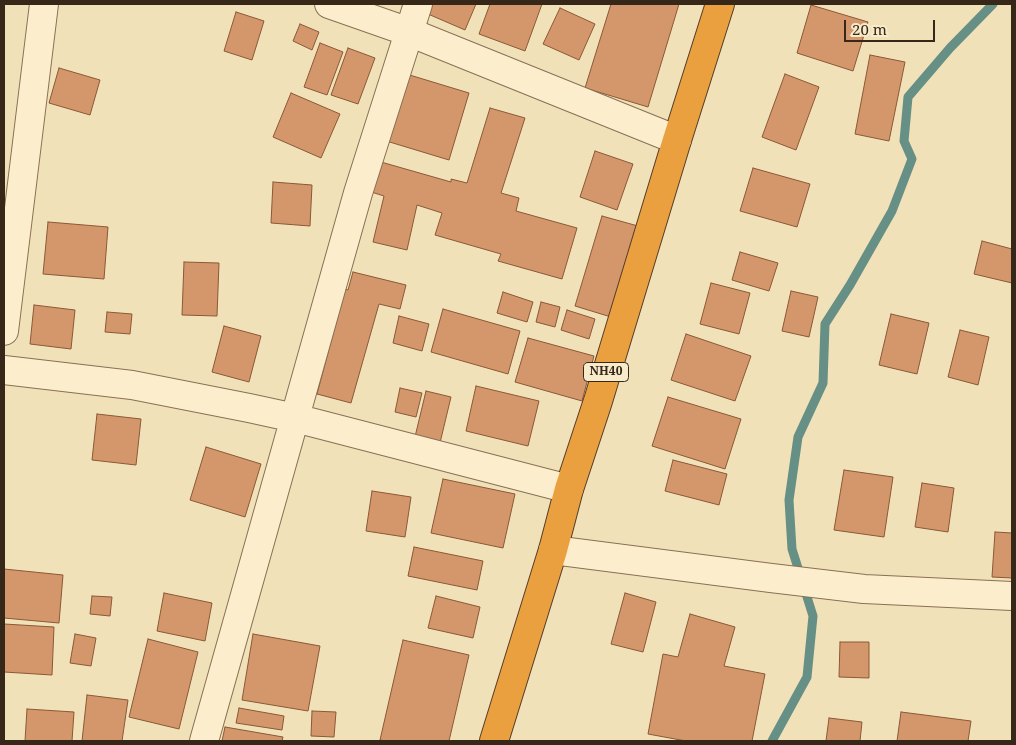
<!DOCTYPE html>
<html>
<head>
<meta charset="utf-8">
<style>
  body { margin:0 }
  #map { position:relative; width:1016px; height:745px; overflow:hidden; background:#f1e1b9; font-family:"Noto Serif",serif }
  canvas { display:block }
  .frame { position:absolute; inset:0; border:5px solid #362719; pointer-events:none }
  .scale { position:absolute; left:844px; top:20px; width:91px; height:22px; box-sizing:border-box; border:2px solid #362719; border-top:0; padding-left:6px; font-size:15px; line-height:18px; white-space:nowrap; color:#362719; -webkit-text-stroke:4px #f8ebc9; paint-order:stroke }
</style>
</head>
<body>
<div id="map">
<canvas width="1016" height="745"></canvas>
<div class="frame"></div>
<div class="scale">20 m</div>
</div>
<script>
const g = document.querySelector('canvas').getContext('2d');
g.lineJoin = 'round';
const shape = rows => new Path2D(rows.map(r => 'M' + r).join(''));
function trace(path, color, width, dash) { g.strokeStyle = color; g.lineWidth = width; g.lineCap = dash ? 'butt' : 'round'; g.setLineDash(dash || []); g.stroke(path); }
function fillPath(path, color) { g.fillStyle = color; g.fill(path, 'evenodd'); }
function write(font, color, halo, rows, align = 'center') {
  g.font = font + ' "Noto Serif",serif'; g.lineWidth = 4.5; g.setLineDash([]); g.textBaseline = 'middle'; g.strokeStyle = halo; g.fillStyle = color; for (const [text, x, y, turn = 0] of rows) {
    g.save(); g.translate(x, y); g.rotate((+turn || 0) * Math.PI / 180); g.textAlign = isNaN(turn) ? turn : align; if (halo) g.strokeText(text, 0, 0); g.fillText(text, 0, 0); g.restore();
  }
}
trace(shape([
  [772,741,807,677,813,616,792,549,789,500,798,437,823,383,825,324,850,285,892,211,912,159,904,141,908,97,950,48,993,4]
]), '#668f85', 9);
const building = shape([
  [432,4,476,4,465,30,428,14,432,4],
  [490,4,542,4,525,51,479,34,490,4],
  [611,4,679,4,648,107,585,88,611,4],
  [811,5,868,22,853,71,797,53,811,5],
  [560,8,595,24,579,60,543,44,560,8],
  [236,12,264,21,252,60,224,51,236,12],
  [300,24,319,32,312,50,293,41,300,24],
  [320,43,343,52,327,95,304,87,320,43],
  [348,48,375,58,358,104,331,95,348,48],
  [870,55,905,62,889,141,855,134,870,55],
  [59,68,100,80,90,115,49,103,59,68],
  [403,73,469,93,449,160,383,140,403,73],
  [785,74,819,87,796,150,762,137,785,74],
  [291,93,340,114,321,158,273,137,291,93],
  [490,108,525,118,501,193,519,198,516,211,577,228,562,279,498,261,501,254,435,235,442,213,417,205,407,250,373,242,384,196,365,190,374,160,451,182,451,179,467,183,490,108],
  [595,151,633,164,617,210,580,197,595,151],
  [753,168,810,184,797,227,740,211,753,168],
  [273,182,312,185,310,226,271,223,273,182],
  [602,216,638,226,611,317,575,306,602,216],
  [48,222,108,227,104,279,43,274,48,222],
  [982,241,1012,249,1012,283,974,274,982,241],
  [740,252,778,263,769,291,732,280,740,252],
  [184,262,219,263,217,316,182,315,184,262],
  [353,272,406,285,400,309,379,304,351,403,317,394,345,289,348,290,353,272],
  [711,283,750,293,739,334,700,324,711,283],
  [791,291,818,297,809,337,782,331,791,291],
  [503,292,533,302,527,322,497,313,503,292],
  [541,302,560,307,555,327,536,322,541,302],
  [34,305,75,310,71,349,30,344,34,305],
  [443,309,520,331,508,374,431,352,443,309],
  [567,310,595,319,589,339,561,330,567,310],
  [107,312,132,314,130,334,105,332,107,312],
  [891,314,929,323,917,374,879,365,891,314],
  [399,316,429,324,422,351,393,343,399,316],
  [224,326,261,336,249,382,212,372,224,326],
  [960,330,989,337,978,385,948,377,960,330],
  [686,334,751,356,735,401,671,380,686,334],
  [528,338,594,356,582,401,515,382,528,338],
  [476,386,539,401,528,446,466,431,476,386],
  [400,388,422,393,416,417,395,412,400,388],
  [426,391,451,397,439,447,414,441,426,391],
  [668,397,741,419,725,469,652,446,668,397],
  [97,414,141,419,136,465,92,460,97,414],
  [206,447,261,464,245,517,190,500,206,447],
  [673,460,727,474,719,505,665,491,673,460],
  [844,470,893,477,884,537,834,530,844,470],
  [443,479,515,494,503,548,431,533,443,479],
  [922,483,954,488,948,532,915,527,922,483],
  [372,491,411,497,405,537,366,531,372,491],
  [995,532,1012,533,1012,578,992,577,995,532],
  [414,547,483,561,477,590,408,576,414,547],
  [4,569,63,575,59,623,4,618,4,569],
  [164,593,212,603,205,641,157,631,164,593],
  [625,593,656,602,643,652,611,644,625,593],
  [92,596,112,597,110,616,90,614,92,596],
  [436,596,480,607,473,638,428,628,436,596],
  [690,614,735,627,724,666,765,674,752,741,686,741,648,734,663,654,678,657,690,614],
  [4,624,54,627,52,675,4,672,4,624],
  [75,634,96,638,91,666,70,663,75,634],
  [253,634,320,646,308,711,242,700,253,634],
  [148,639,198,652,179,729,129,717,148,639],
  [403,640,469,655,449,741,387,741,380,740,403,640],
  [840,642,869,642,869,678,839,677,840,642],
  [87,695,128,700,122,741,82,741,87,695],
  [239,708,284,716,282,730,236,723,239,708],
  [27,709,74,712,72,741,25,741,27,709],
  [312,711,336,712,334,737,311,736,312,711],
  [901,712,971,721,968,741,897,741,901,712],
  [829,718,862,722,860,741,826,741,829,718],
  [225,727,283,737,282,741,222,741,225,727]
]);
fillPath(building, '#d3976b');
trace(building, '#8a5836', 1);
const minor = shape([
  [329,4,409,32,677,140],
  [4,331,44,4],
  [4,370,132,385,249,408,295,418,569,489],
  [553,550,771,578,864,589,1012,596],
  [204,741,358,193,418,4]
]);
const highway = shape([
  [494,741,553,550,569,489,598,401,677,140,720,4]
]);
trace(minor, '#897053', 30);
trace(highway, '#553d28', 30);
trace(minor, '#fceecc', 28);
trace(highway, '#eba040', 28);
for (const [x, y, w] of [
  [606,372,45]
]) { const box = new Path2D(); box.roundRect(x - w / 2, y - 9.5, w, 19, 4); g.fillStyle = '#f8ebc9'; g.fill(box); trace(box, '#362719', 1); }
write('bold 12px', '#362719', null, [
  ["NH40",606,372]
]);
</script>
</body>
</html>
